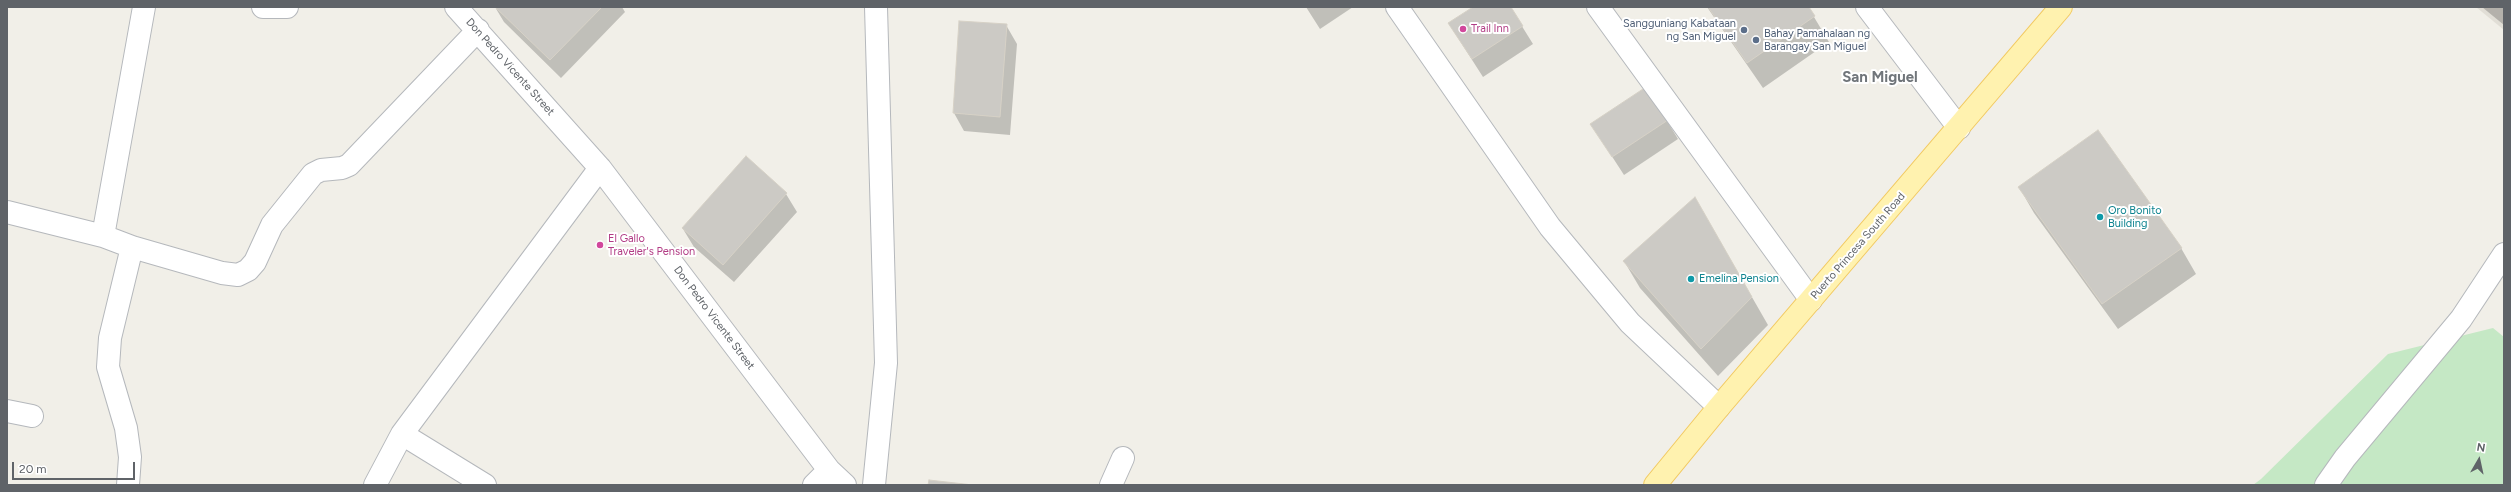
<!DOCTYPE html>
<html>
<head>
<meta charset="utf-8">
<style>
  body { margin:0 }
  #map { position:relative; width:2511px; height:492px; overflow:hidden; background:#f1efe8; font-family:Figtree,sans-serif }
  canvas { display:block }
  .frame { position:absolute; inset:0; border:8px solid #5f6368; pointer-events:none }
  .north { position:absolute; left:2459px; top:440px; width:40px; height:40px; -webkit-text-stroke:3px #fff; paint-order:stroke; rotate:9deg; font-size:11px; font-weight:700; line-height:16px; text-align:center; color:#5f6368 }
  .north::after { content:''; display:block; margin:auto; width:14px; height:18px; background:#5f6368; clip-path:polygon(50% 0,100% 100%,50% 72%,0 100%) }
  .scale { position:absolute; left:12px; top:462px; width:123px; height:18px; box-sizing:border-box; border:2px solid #5f6368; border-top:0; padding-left:5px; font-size:12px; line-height:14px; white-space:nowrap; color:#5f6368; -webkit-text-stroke:3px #fff; paint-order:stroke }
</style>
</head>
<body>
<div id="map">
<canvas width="2511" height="492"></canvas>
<div class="frame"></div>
<div class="north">N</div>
<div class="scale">20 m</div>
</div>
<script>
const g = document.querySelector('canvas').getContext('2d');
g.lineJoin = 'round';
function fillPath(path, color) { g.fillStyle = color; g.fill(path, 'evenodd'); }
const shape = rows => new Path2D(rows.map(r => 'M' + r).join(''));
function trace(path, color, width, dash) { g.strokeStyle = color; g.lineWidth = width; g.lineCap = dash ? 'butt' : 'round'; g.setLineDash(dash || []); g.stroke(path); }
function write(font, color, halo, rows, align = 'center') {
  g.font = font + ' Figtree,sans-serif'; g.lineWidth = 4; g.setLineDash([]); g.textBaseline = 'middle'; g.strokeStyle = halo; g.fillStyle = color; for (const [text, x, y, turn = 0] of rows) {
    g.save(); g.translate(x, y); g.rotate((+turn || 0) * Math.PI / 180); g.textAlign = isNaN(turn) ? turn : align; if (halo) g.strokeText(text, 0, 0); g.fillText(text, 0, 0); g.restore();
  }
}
fillPath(shape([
  [2476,7,2504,7,2504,30]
]), '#e1ded6');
fillPath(shape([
  [2493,328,2504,337,2504,485,2253,485,2261,479,2388,354]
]), '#c5e8c5');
fillPath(shape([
  [495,7,622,7,625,12,561,78,504,22],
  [1306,7,1353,7,1320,29],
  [1475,7,1510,7,1533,44,1483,77,1449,24],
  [1707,7,1808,7,1829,42,1763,88],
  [2482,7,2504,7,2504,25],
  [1006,25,1017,44,1010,135,964,131,954,113],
  [1667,121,1678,139,1624,175,1591,124],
  [2019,187,2181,248,2196,274,2118,329,2034,213],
  [786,194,797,212,734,282,694,247,683,229],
  [1695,198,1768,325,1718,376,1640,288,1624,261]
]), '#0003');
const building = shape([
  [495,7,602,7,550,60,495,7],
  [1473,7,1511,7,1523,26,1472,59,1448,23,1473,7],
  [1708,7,1809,7,1815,16,1747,63,1708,7],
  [959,21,1007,24,1000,117,953,113,959,21],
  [1646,87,1668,120,1612,157,1590,124,1646,87],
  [2098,130,2182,248,2102,304,2018,187,2098,130],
  [746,156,787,193,723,265,682,228,746,156],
  [1695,197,1752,297,1701,349,1623,261,1695,197],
  [929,480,973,485,928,485,929,480]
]);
fillPath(building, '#cccac5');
trace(building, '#d6d1c6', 1);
const minor = shape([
  [263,7,287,7],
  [456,7,600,168,829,470,845,485],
  [1397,7,1550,227,1630,323,1719,407],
  [1598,7,1811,300],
  [1867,7,1959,128],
  [7,212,103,236,132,247,222,273,238,275,248,270,255,262,272,225,313,174,321,170,342,168,349,165,478,30],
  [103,236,144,7],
  [7,411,32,416],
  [402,434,485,485],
  [128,485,130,457,126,428,108,367,110,338,132,247],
  [375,485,402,434,600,168],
  [814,485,829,470],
  [874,485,886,363,876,7],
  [1111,485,1123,458],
  [2326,485,2345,458,2461,319,2504,254]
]);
const major = shape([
  [1655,485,1719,407,2061,7]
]);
trace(minor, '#b5b8bc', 24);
trace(major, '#f2c960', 24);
trace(minor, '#fff', 22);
trace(major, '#fff2af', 22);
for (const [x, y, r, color] of [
  [1463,29,4,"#d1479c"],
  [1744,30,4,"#5c6f8a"],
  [1756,40,4,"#5c6f8a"],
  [2100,217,4,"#0f9aa8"],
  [600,245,4,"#d1479c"],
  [1691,279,4,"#0f9aa8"]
]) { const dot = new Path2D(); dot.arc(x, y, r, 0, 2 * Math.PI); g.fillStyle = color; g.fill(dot); trace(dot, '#fff', 1.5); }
write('11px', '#4e5e75', '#fff', [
  ["Sangguniang Kabataan",1736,24],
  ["ng San Miguel",1736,37],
  ["Bahay Pamahalaan ng",1764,34,"left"],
  ["Barangay San Miguel",1764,47,"left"]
], 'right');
write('11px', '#b23c85', '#fff', [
  ["Trail Inn",1471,29],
  ["El Gallo",608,239],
  ["Traveler's Pension",608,252]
], 'left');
write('11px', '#5f6368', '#fff', [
  ["Don Pedro Vicente Street",510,67,48],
  ["Puerto Princesa South Road",1858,246,-49],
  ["Don Pedro Vicente Street",714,318,53]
]);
write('11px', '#0d838f', '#fff', [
  ["Oro Bonito",2108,211],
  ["Building",2108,224],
  ["Emelina Pension",1699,279]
], 'left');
write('bold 15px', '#70757a', '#fff', [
  ["San Miguel",1880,78]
]);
</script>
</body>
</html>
